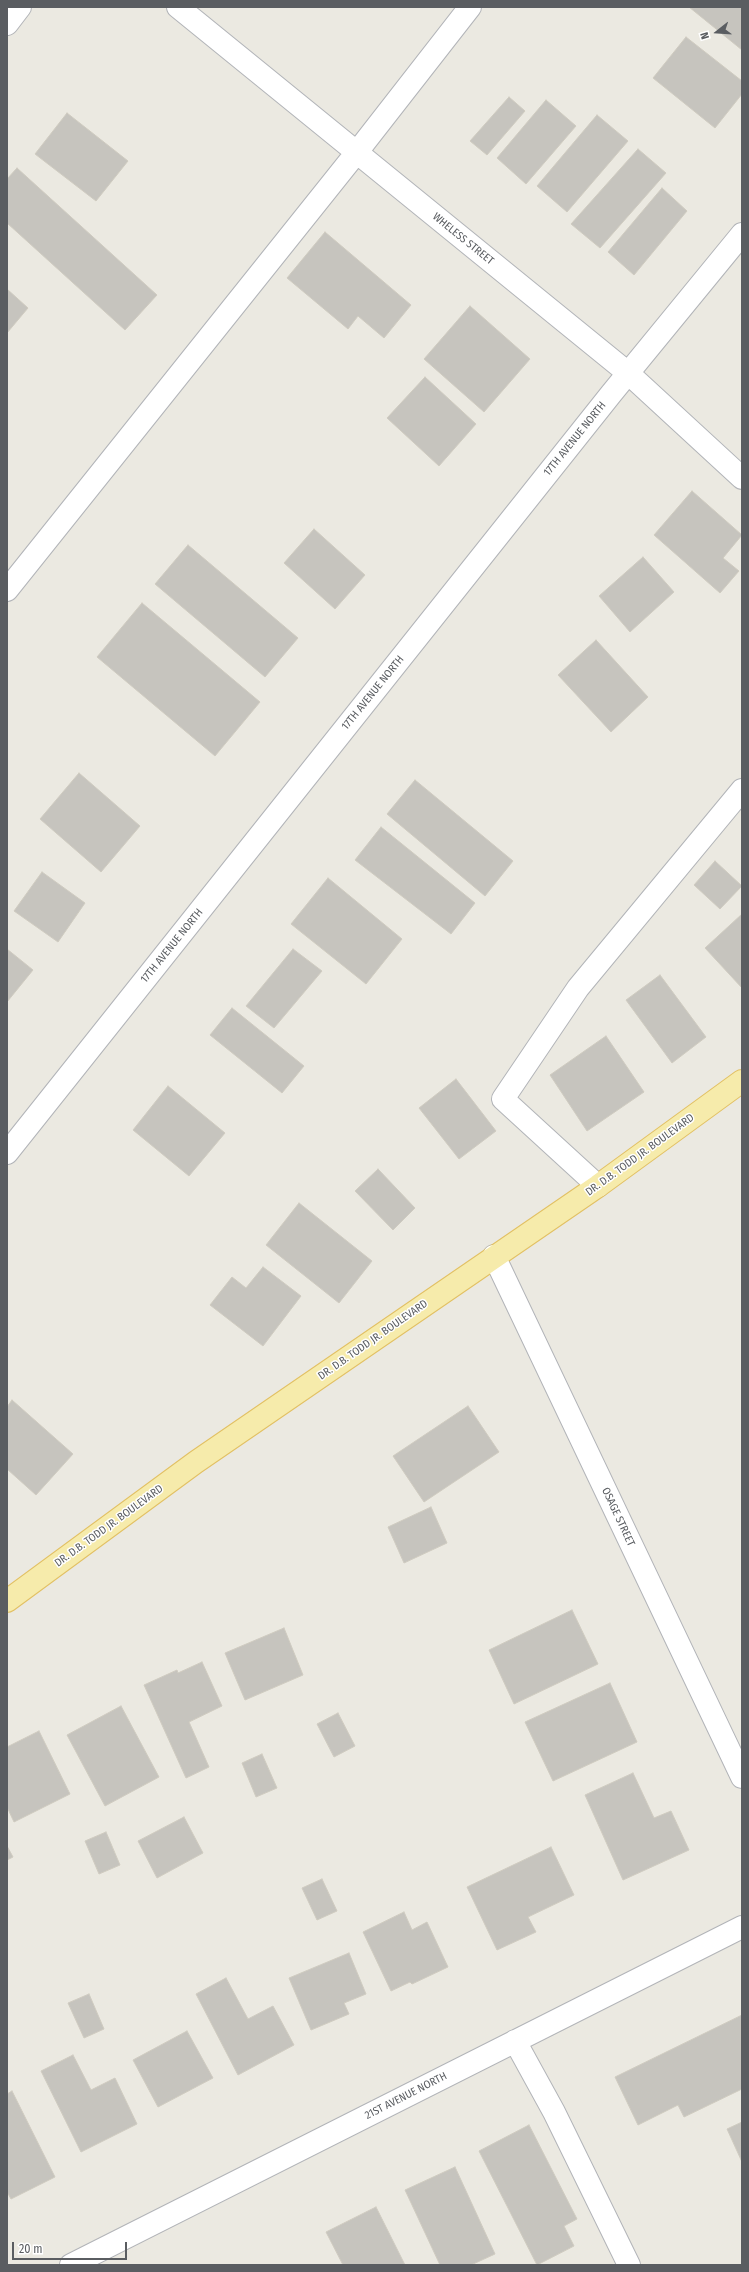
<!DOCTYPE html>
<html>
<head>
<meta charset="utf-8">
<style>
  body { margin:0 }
  #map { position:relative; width:749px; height:2272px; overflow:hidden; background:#ebe9e1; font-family:"Fira Sans Condensed",sans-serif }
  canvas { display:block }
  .frame { position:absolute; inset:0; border:8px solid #5a5d61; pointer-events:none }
  .north { position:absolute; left:697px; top:12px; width:40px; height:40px; -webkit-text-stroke:3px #fff; paint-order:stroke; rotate:253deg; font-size:11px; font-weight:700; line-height:16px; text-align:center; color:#5a5d61 }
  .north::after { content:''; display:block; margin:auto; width:14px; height:18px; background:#5a5d61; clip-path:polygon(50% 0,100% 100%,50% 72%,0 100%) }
  .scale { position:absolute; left:12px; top:2242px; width:115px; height:18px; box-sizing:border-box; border:2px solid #5a5d61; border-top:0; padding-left:5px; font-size:12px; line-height:14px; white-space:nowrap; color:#5a5d61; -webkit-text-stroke:3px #fff; paint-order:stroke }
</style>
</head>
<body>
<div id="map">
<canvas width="749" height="2272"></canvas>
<div class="frame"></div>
<div class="north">N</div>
<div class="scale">20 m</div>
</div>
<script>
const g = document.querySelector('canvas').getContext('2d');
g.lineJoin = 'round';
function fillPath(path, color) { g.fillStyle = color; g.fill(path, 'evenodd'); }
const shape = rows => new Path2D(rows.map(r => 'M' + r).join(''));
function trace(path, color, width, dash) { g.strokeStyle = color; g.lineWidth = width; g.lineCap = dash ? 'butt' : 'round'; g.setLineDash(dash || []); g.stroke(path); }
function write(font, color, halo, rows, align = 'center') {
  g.font = font + ' "Fira Sans Condensed",sans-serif'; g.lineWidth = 3; g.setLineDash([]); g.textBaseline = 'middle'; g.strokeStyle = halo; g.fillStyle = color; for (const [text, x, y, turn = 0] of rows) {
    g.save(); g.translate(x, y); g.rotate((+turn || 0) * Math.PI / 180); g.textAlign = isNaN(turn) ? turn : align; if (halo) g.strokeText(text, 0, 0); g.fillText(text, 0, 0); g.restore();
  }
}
const building = shape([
  [689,7,742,7,742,50,689,7],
  [686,37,742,81,742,94,715,128,653,78,686,37],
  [509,97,525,111,487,155,470,141,509,97],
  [546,100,576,126,526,184,497,158,546,100],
  [67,113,128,161,96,201,35,154,67,113],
  [597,115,628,141,567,212,537,186,597,115],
  [638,149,666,173,600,248,571,224,638,149],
  [17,168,157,295,125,330,7,223,7,179,17,168],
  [662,188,687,211,634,275,608,252,662,188],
  [325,232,411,305,384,338,358,316,348,329,287,278,325,232],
  [7,289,28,308,7,333,7,289],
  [470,306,530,359,484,412,424,359,470,306],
  [425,377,476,424,439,466,387,418,425,377],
  [692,491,742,535,723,558,739,571,720,593,654,535,692,491],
  [314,529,365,575,335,609,284,563,314,529],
  [188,545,298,638,265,677,155,584,188,545],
  [643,557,674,592,630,632,599,596,643,557],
  [142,603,260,702,215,756,97,657,142,603],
  [596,640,648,697,611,732,558,675,596,640],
  [79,773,140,826,101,872,40,819,79,773],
  [415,780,513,861,485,896,387,814,415,780],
  [381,827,475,903,451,934,355,860,381,827],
  [715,861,742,886,720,909,694,885,715,861],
  [42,872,85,903,58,942,14,911,42,872],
  [328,878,402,939,366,984,291,924,328,878],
  [742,914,742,988,705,948,742,914],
  [7,949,33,970,7,1002,7,949],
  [293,949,322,971,274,1028,246,1006,293,949],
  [660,975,706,1037,672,1063,626,1000,660,975],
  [232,1008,304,1066,282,1093,210,1035,232,1008],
  [606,1036,644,1092,587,1131,550,1075,606,1036],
  [456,1079,496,1131,459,1159,419,1108,456,1079],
  [168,1086,225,1133,189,1176,133,1130,168,1086],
  [378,1169,415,1208,393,1230,355,1191,378,1169],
  [299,1203,372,1261,339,1303,266,1245,299,1203],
  [263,1267,301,1296,263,1346,210,1305,232,1277,246,1288,263,1267],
  [12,1400,73,1454,36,1495,7,1469,7,1407,12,1400],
  [468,1406,499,1452,424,1502,393,1456,468,1406],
  [431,1507,447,1543,404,1563,388,1527,431,1507],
  [572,1610,598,1664,514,1704,489,1650,572,1610],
  [284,1628,303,1675,245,1700,225,1653,284,1628],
  [202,1662,222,1706,189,1722,209,1767,186,1778,144,1685,177,1670,178,1673,202,1662],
  [610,1683,637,1742,553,1781,525,1722,610,1683],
  [121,1706,159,1777,105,1806,67,1735,121,1706],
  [338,1713,355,1746,334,1757,317,1724,338,1713],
  [39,1731,70,1794,14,1822,7,1807,7,1747,39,1731],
  [262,1754,277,1788,256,1797,242,1763,262,1754],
  [633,1773,654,1818,671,1811,689,1850,623,1880,585,1795,633,1773],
  [184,1817,203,1853,157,1878,138,1841,184,1817],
  [106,1832,120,1865,99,1874,85,1841,106,1832],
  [7,1846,13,1857,7,1860,7,1846],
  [551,1847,574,1895,528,1917,536,1932,497,1950,467,1887,551,1847],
  [322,1879,337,1911,317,1920,302,1888,322,1879],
  [404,1912,412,1930,427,1922,448,1967,412,1984,410,1982,391,1991,363,1932,404,1912],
  [349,1953,366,1994,344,2003,349,2014,311,2030,289,1978,349,1953],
  [226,1978,248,2019,273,2006,294,2045,238,2075,196,1994,226,1978],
  [89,1994,104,2029,84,2038,68,2003,89,1994],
  [742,2015,742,2089,684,2117,678,2105,638,2125,615,2077,742,2015],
  [187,2031,213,2078,158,2107,133,2060,187,2031],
  [73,2055,91,2090,115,2078,137,2124,81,2152,41,2071,73,2055],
  [12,2091,55,2177,11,2199,7,2192,7,2094,12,2091],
  [742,2122,742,2162,727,2129,742,2122],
  [529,2125,577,2219,564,2226,574,2246,537,2265,479,2151,529,2125],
  [455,2167,495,2254,471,2265,440,2265,405,2190,455,2167],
  [376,2207,405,2265,343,2265,326,2232,376,2207]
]);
fillPath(building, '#c6c4be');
trace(building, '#cfcbc0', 1);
const minor = shape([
  [178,7,628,373,742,478],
  [7,24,20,7],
  [7,590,357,152,470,7],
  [7,1153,611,394,742,234],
  [598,1186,503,1099,578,988,742,790],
  [494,1256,742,1777],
  [515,2041,554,2112,629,2265],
  [71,2265,742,1927]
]);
const major = shape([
  [7,1601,196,1462,598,1186,742,1081]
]);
trace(minor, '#b2b4b8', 24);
trace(major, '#e2c063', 24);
trace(minor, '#fff', 22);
trace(major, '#f6ebab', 22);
write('11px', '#5a5d61', '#fff', [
  ["WHELESS STREET",463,239,39],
  ["17TH AVENUE NORTH",575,439,-51],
  ["17TH AVENUE NORTH",373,693,-51],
  ["17TH AVENUE NORTH",172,946,-51],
  ["DR. D.B. TODD JR. BOULEVARD",640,1155,-36],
  ["DR. D.B. TODD JR. BOULEVARD",373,1340,-35],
  ["OSAGE STREET",618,1517,65],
  ["DR. D.B. TODD JR. BOULEVARD",109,1526,-36],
  ["21ST AVENUE NORTH",406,2096,-27]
]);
</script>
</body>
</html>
